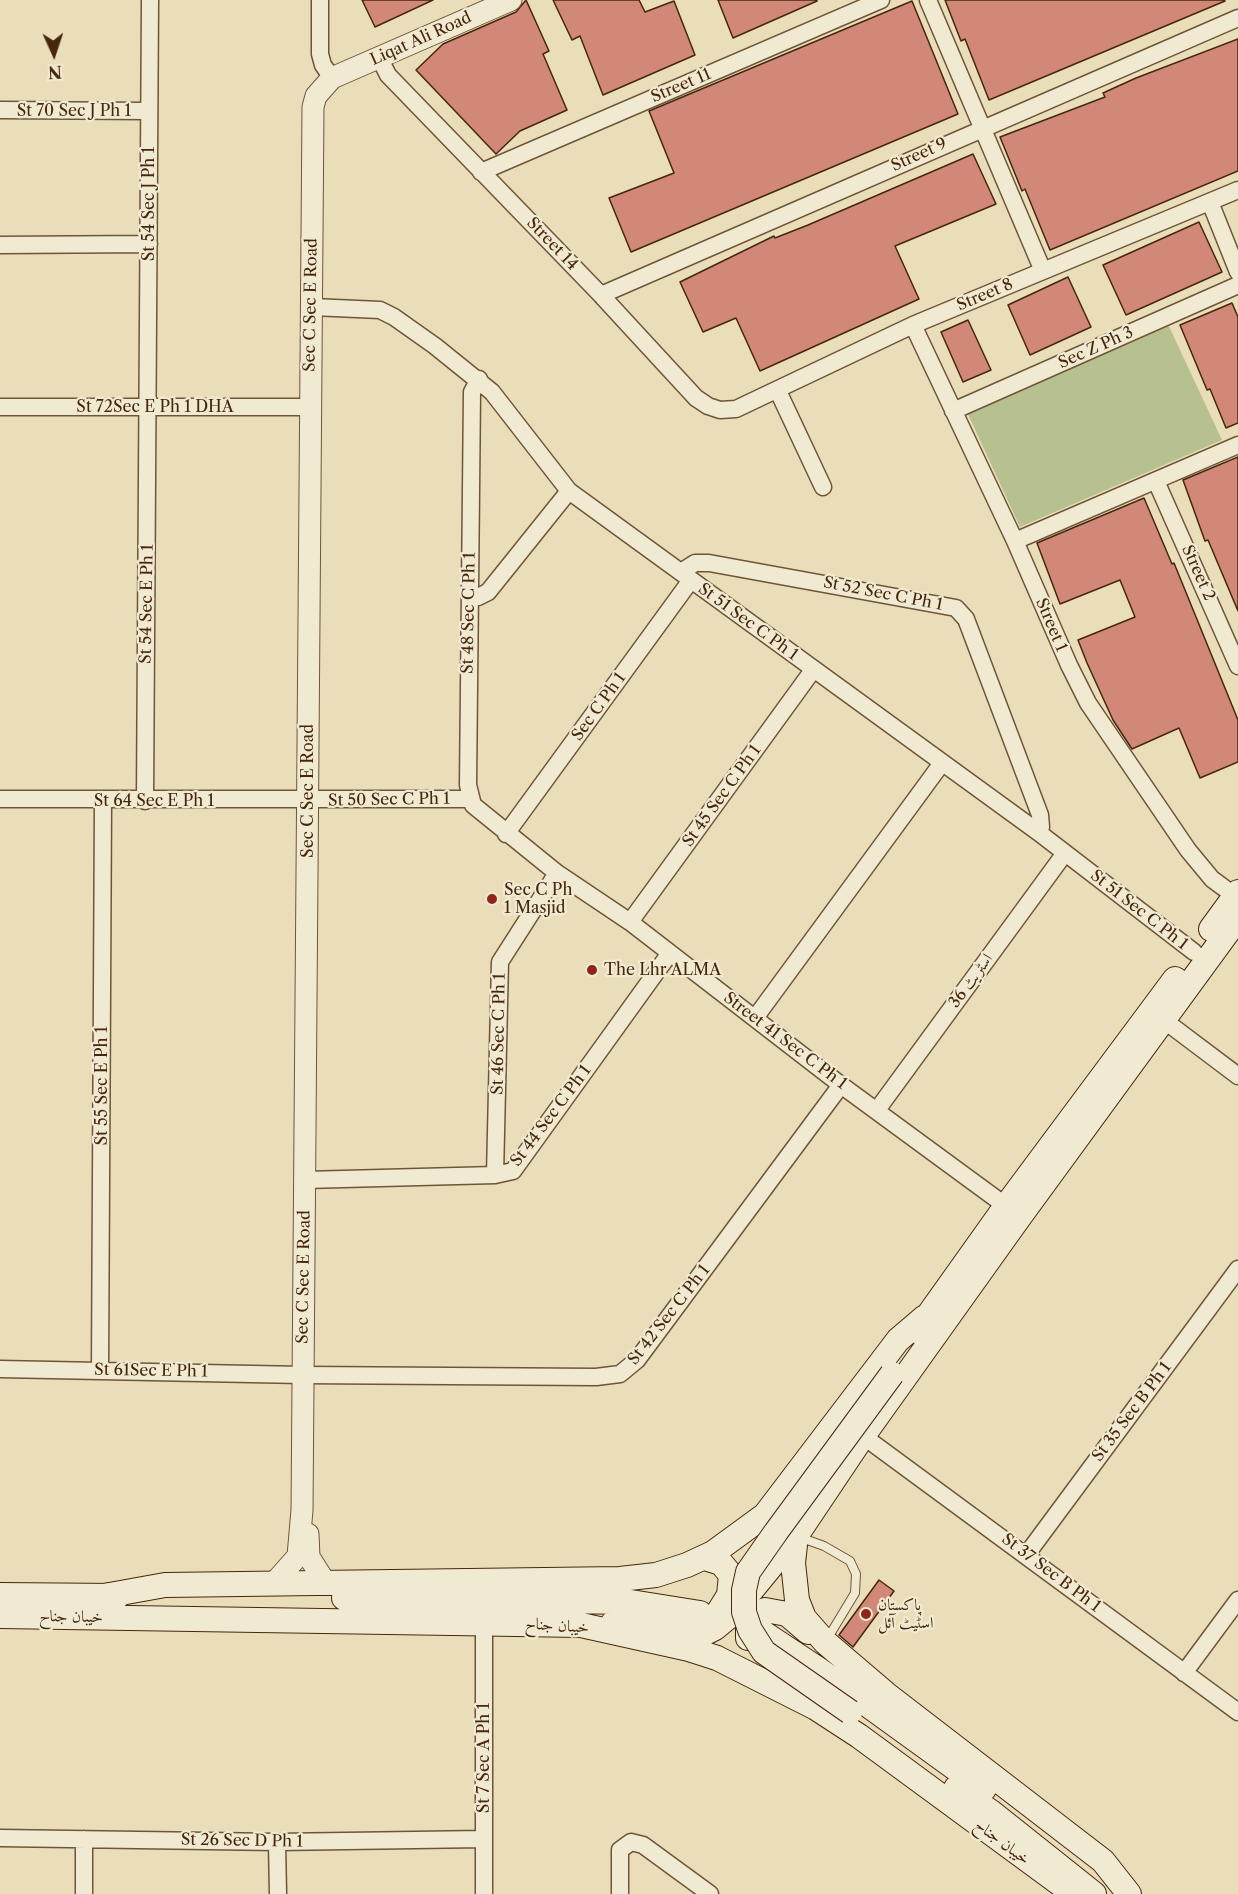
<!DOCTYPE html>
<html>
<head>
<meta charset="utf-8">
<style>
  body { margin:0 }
  #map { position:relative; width:1238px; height:1894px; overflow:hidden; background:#eadeba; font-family:"Libre Caslon Text",serif }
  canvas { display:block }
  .north { position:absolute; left:24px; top:24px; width:60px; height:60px; -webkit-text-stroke:4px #f1ead2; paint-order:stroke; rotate:177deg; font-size:16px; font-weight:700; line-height:24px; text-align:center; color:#46270d }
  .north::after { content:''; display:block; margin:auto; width:21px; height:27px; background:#46270d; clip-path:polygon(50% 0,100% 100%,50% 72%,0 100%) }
</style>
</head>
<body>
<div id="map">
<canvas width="1238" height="1894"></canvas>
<div class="north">N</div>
</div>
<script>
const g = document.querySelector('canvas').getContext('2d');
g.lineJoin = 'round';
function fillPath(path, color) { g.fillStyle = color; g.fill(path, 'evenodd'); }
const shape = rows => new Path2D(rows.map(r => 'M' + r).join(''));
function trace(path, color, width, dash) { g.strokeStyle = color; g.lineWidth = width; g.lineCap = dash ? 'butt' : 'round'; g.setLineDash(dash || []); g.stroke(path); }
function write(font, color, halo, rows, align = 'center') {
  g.font = font + ' "Libre Caslon Text",Amiri,serif'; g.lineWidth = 4.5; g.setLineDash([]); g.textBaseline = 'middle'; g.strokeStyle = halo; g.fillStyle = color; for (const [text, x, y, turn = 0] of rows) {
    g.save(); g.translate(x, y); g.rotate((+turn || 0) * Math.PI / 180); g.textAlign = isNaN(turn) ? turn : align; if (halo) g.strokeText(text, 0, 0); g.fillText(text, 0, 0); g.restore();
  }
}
fillPath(shape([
  [1167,322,1222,440,1020,527,966,410]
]), '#b7c18f');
const building = shape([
  [362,0,433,0,375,27,362,0],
  [526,0,549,51,543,54,567,110,520,131,496,154,416,70,443,44,516,12,526,0],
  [553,0,639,0,645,12,674,1,695,55,603,95,580,36,572,40,553,0],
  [718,0,817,0,817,1,733,38,718,0],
  [945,0,1224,0,1225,1,989,100,965,39,961,41,945,0],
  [912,1,958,114,631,252,609,198,674,173,649,111,912,1],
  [1238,39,1238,171,1050,250,1025,189,1022,191,1000,137,1105,97,1103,93,1136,78,1238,39],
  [973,154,996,204,895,246,919,299,760,371,736,318,703,332,680,282,774,236,775,238,808,225,973,154],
  [1199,222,1222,272,1126,315,1103,265,1199,222],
  [1068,277,1091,327,1030,355,1008,305,1068,277],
  [1232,303,1238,317,1238,423,1226,428,1210,389,1207,390,1180,325,1232,303],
  [968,320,991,370,963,382,941,332,968,320],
  [1238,457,1238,611,1208,540,1205,541,1183,480,1238,457],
  [1144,498,1172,564,1174,563,1238,720,1238,762,1200,778,1179,728,1132,749,1113,720,1087,663,1078,640,1135,617,1120,580,1060,604,1037,543,1144,498],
  [879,1580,894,1591,853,1647,839,1635,879,1580]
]);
fillPath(building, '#d18878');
trace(building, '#46270d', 1.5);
const service = shape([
  [799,1537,824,1546,850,1561,856,1574,855,1593,826,1641]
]);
const minor = shape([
  [320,0,320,54,323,65,332,78],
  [928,0,1043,271],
  [379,57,388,75,601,295,696,398,708,406,720,410,736,409,913,325,1238,190],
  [0,110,149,111],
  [481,172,881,0],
  [1210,202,1238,272],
  [0,245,149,244],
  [601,295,1238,18],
  [312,307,380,310,394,317,435,346,492,392,569,491,1038,832,1194,952],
  [913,325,1015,541,1069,665,1088,703,1188,850,1212,879,1235,896],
  [479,379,472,392,468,785,473,805,557,873,630,922,841,1085,1006,1206],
  [778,391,823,487],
  [0,407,310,407],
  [953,411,1238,285],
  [1156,481,1238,666],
  [1015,541,1238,445],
  [681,572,695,563,709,563,956,608,966,619,1040,815,1041,827,1038,832],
  [470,597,478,597,488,592,569,491],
  [0,799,470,799],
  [145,801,150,0],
  [506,834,691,580],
  [630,922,813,670],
  [755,1018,942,763],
  [1165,1021,1238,1076],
  [877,1110,1065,853],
  [495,1175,500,962,557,873],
  [305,1180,495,1175,513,1171,670,953],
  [0,1369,302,1375,596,1377,620,1374,637,1360,841,1085],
  [100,1370,103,801],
  [863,1436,1238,1712],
  [1027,1554,1238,1269],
  [1184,1673,1238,1600],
  [0,1838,277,1842,483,1839],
  [84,1839,84,1894],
  [277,1842,278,1894],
  [484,1894,484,1623],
  [620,1894,620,1850,631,1842,643,1845,710,1894]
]);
const tertiary = shape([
  [308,1534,309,1557,325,1582],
  [275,1582,298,1556,302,1510,313,107,316,96,332,78,511,0]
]);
const secondary = shape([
  [1211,929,1238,892],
  [917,1331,1006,1206,1175,979],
  [796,1536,793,1563,797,1600,804,1618,825,1642,886,1694,1103,1861,1129,1894],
  [705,1558,721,1563,731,1575,729,1595,716,1616],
  [0,1595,118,1596],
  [104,1596,165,1585,620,1579,656,1575,687,1565,713,1553,765,1515,898,1340,925,1317],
  [344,1598,631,1602,700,1613],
  [0,1616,581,1625,689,1649,717,1658,816,1708,859,1736,1074,1894],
  [613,1623,666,1624,703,1634,715,1628,732,1614,796,1536,863,1436,1018,1219,1238,918],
  [756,1628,818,1669,984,1789],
  [748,1638,748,1621,765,1610,787,1614,808,1632],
  [956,1788,991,1812,1094,1894]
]);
trace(service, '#6f5538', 10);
trace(minor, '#6f5538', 19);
trace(tertiary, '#6f5538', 23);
trace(secondary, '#46270d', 26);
trace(service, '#f1ead2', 8);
trace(minor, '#f1ead2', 16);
trace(tertiary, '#f1ead2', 21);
trace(secondary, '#f1ead2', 24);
const secondaryBridge = shape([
  [850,1712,764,1652,750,1630,744,1612,744,1590,748,1572,776,1532,892,1374]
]);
trace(secondaryBridge, '#46270d', 26, []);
trace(secondaryBridge, '#f1ead2', 24);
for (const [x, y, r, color] of [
  [492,899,6,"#8f2418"],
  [592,970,6,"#8f2418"],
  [866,1614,6,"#8f2418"]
]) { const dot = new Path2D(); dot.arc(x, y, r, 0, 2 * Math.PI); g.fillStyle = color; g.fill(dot); trace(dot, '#f1ead2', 2); }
write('16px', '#46270d', '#f1ead2', [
  ["Liqat Ali Road",421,39,-24],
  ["Street 11",681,86,-23],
  ["St 70 Sec J Ph 1",74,111],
  ["Street 9",919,155,-24],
  ["St 54 Sec J Ph 1",149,204,-90],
  ["Street 14",552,244,46],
  ["Street 8",985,295,-23],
  ["Sec C Sec E Road",311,305,-89],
  ["Sec Z Ph 3",1096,348,-24],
  ["St 72Sec E Ph 1 DHA",155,407],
  ["Street 2",1198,573,66],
  ["St 52 Sec C Ph 1",883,594,11],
  ["St 54 Sec E Ph 1",147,604,-89],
  ["St 48 Sec C Ph 1",469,613,-89],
  ["St 51 Sec C Ph 1",748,622,36],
  ["Street 1",1051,625,67],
  ["Sec C Ph 1",599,707,-54],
  ["Sec C Sec E Road",308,791,-90],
  ["St 45 Sec C Ph 1",722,796,-54],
  ["St 50 Sec C Ph 1",389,800,-1],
  ["St 64 Sec E Ph 1",154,801],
  ["St 51 Sec C Ph 1",1139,910,38],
  ["اسٹریٹ 36",971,981,-54],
  ["St 46 Sec C Ph 1",499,1034,-89],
  ["Street 41 Sec C Ph 1",785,1041,37],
  ["St 55 Sec E Ph 1",102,1086,-90],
  ["St 44 Sec C Ph 1",551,1116,-53],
  ["Sec C Sec E Road",304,1277,-89],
  ["St 42 Sec C Ph 1",669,1315,-52],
  ["St 61Sec E Ph 1",151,1371,1],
  ["St 35 Sec B Ph 1",1132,1412,-53],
  ["St 37 Sec B Ph 1",1051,1573,37],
  ["خیبان جناح",71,1617,1],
  ["خیبان جناح",557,1626,4],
  ["St 7 Sec A Ph 1",484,1758,-90],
  ["St 26 Sec D Ph 1",242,1841,1],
  ["خیبان جناح",1002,1842,37]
]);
write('16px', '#46270d', '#f1ead2', [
  ["Sec C Ph",504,890],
  ["1 Masjid",504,908],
  ["The Lhr ALMA",604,970],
  ["پاکستان",878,1605],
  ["اسٹیٹ آئل",878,1623]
], 'left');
</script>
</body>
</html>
